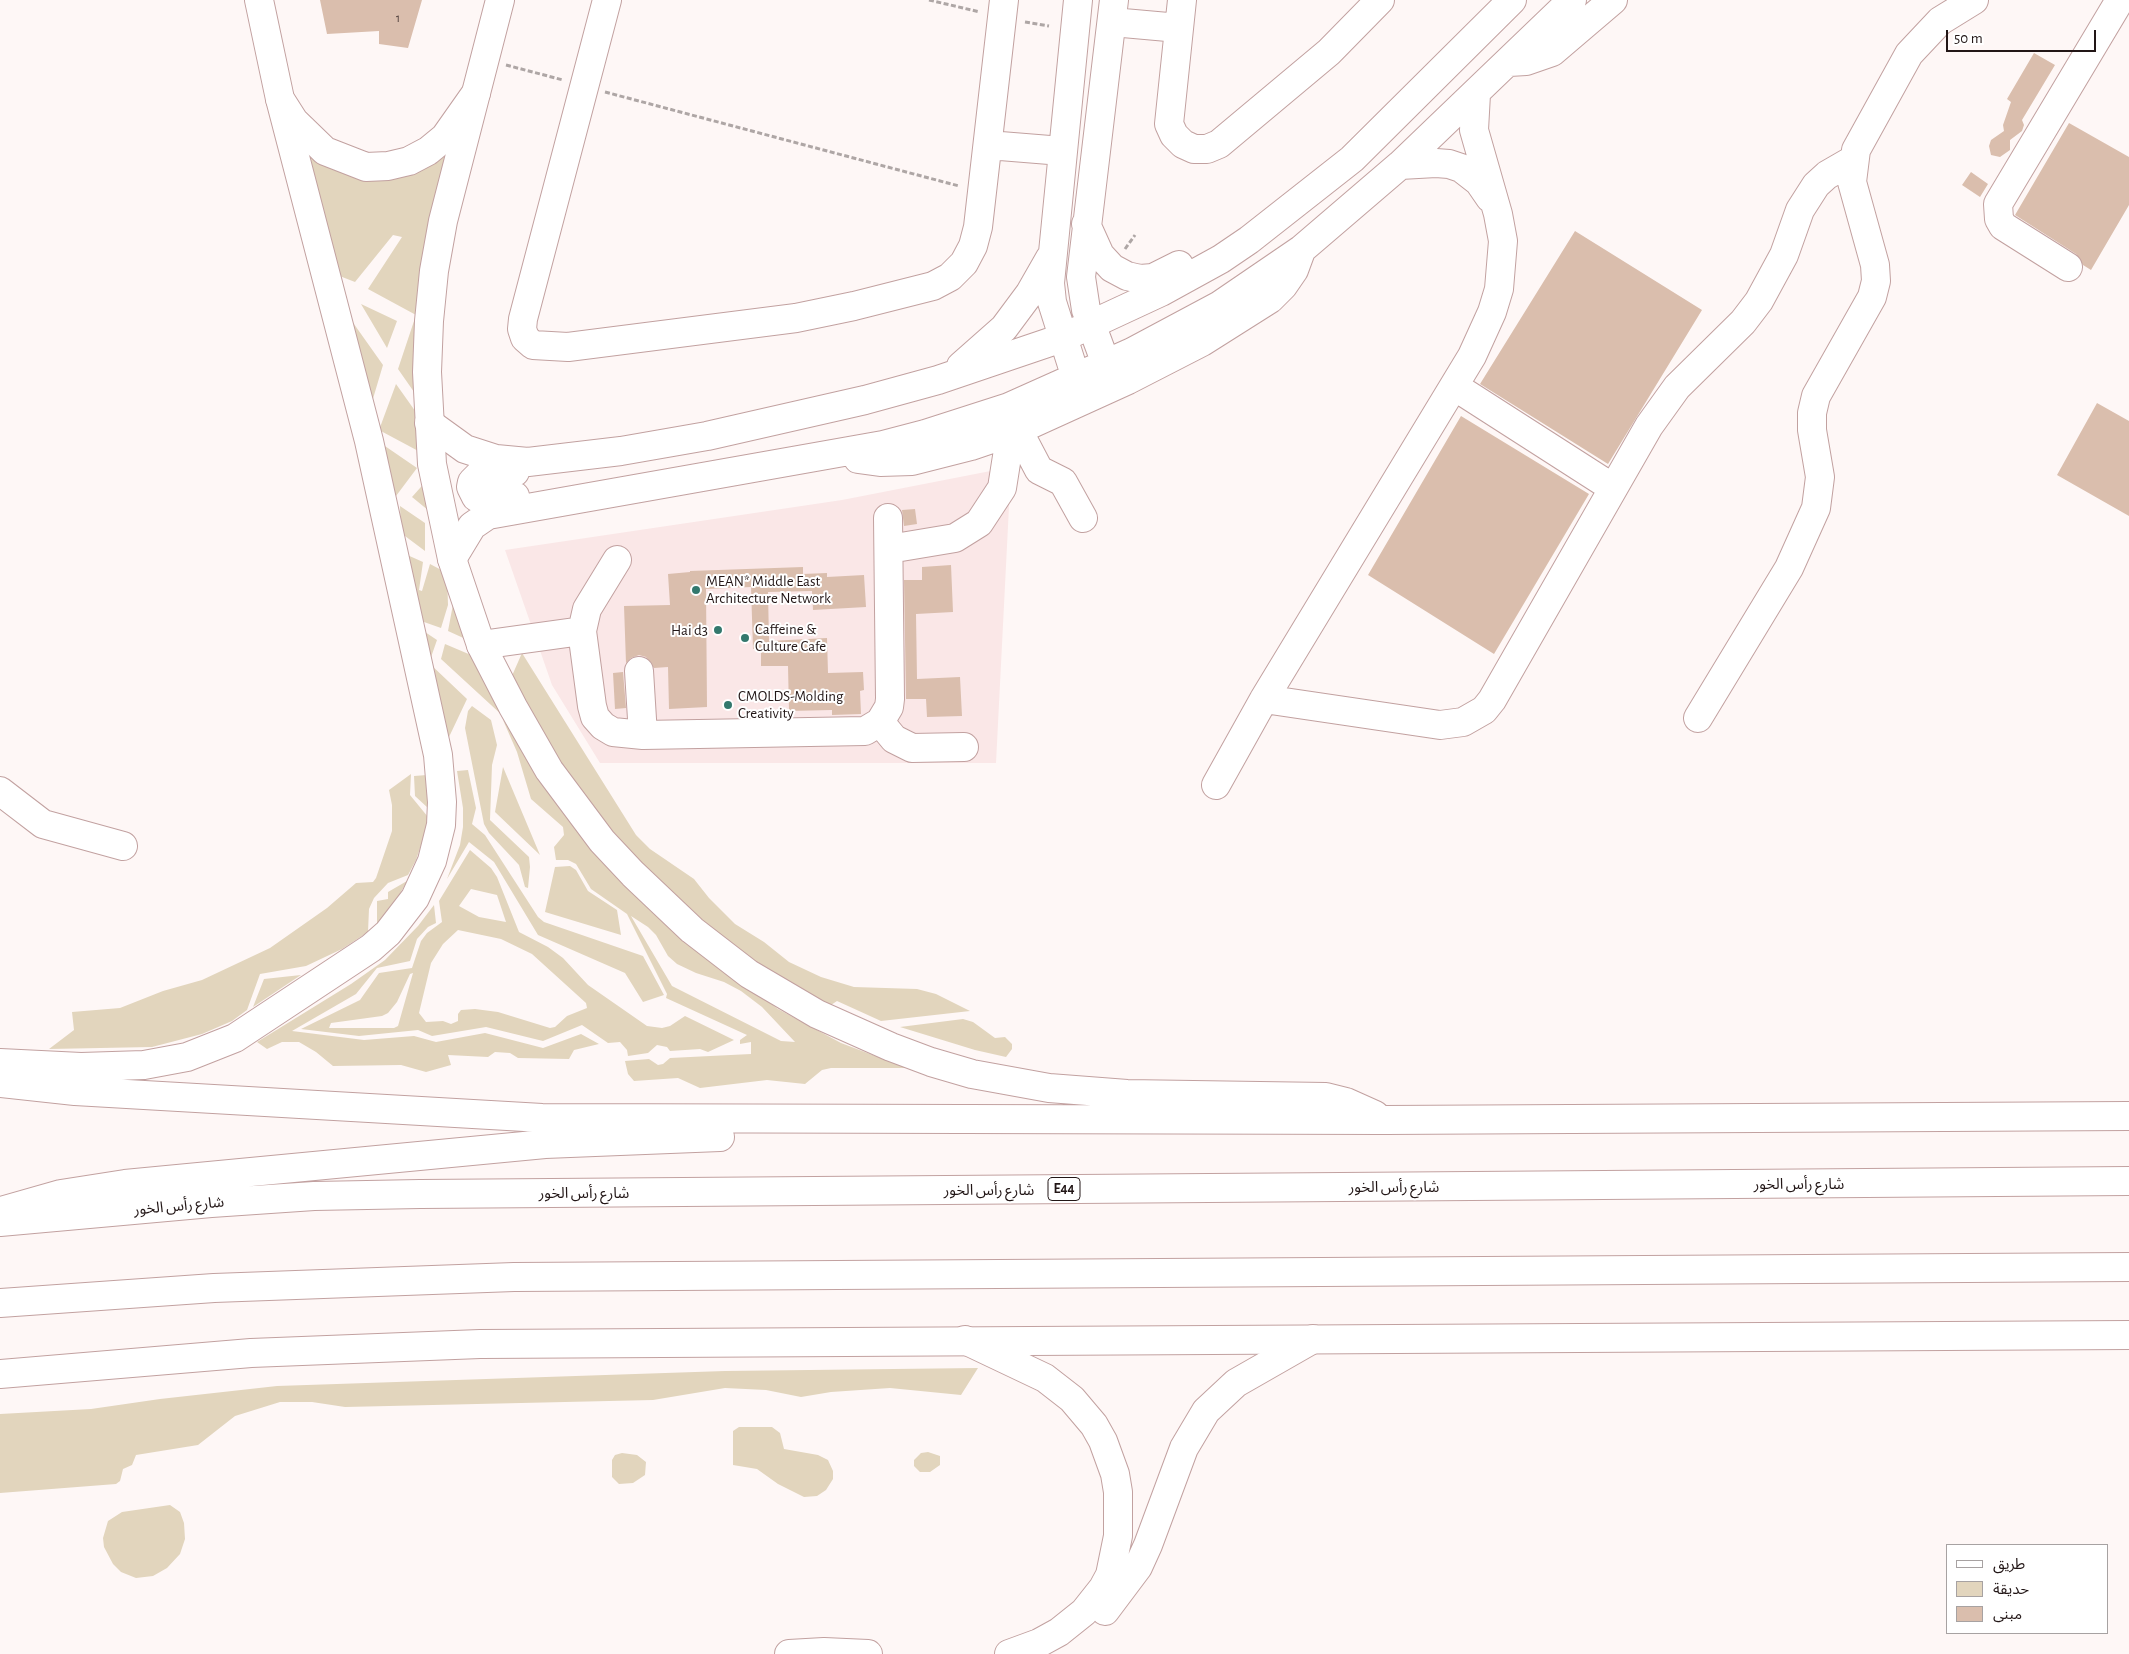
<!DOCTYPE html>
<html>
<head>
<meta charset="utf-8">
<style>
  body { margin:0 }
  #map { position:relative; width:2129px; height:1654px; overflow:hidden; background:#fef7f6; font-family:"Alegreya Sans","Noto Sans Arabic",sans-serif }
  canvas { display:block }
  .legend { position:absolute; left:1946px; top:1544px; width:162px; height:90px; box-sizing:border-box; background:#fff; border:1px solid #a7a2a2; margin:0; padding:6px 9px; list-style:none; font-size:15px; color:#221616 }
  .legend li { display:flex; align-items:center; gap:10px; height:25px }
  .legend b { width:25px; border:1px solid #a7a2a2 }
  .scale { position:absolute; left:1946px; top:30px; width:150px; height:22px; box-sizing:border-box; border:2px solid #221616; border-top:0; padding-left:6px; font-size:15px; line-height:18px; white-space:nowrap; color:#221616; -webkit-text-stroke:4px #fff; paint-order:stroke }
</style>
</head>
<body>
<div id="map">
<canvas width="2129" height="1654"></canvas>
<ul class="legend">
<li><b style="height:6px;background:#fff"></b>طريق</li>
<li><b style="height:14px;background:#e2d5bd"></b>حديقة</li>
<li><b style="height:14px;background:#dabead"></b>مبنى</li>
</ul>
<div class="scale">50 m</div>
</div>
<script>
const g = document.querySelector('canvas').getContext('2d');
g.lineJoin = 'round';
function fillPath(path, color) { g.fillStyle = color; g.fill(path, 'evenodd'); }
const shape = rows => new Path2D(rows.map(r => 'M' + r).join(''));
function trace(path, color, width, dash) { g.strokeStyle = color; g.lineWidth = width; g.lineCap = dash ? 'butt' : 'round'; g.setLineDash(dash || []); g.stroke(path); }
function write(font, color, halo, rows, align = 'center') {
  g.font = font + ' "Alegreya Sans","Noto Sans Arabic",sans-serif'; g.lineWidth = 4; g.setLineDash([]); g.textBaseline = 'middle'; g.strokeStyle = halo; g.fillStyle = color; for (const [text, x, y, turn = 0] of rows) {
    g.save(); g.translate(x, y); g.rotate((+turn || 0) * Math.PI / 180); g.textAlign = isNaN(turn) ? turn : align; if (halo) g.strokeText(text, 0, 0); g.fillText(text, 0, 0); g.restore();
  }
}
fillPath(shape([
  [1011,467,996,763,600,763,552,685,505,550,842,500]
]), '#fae7e7');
fillPath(shape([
  [455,138,421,402,398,369,416,315,368,289,402,237,393,235,355,282,337,275,301,142,337,164],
  [361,304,397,321,387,348],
  [349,317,383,365,372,402],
  [396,384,418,415,422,453,379,430],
  [382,444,417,468,393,500],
  [428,479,434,515,412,497],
  [400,506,425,523,425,551,401,533],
  [405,554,423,562,419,590,422,591,430,564,447,573,448,605,441,628,424,622,419,628,437,640,429,663,467,699,449,737,419,628],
  [454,599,470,641,448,631],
  [445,644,478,658,503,716,441,659],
  [522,653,636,835,650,849,694,879,709,898,735,924,764,942,789,962,821,977,854,987,917,989,936,994,970,1011,881,1021,837,1001,828,1007,785,983,725,943,644,870,570,782,511,678],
  [472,706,491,720,497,745,492,765,490,820,529,857,530,867,528,888,525,887,519,865,489,833,484,824,465,728,468,711],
  [503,720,597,852,663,922,778,1009,841,1043,907,1068,831,1068,822,1070,805,1084,767,1080,700,1088,678,1078,634,1081,628,1074,625,1061,649,1059,658,1065,663,1064,670,1058,751,1054,751,1042,740,1044,740,1040,747,1035,666,998,667,994,627,914,591,889,576,864,568,860,556,860,554,847,564,835,563,827,531,799,517,752],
  [631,916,648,927,656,935,668,956,677,964,696,973,724,982,741,991,762,1007,795,1042,781,1041,672,986],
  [503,767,540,855,495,812],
  [468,770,476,808,472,824,485,835,538,917,544,922,643,956,664,995,643,1002,625,973,538,935,494,862,469,842,447,879,460,845,463,827,463,808,457,771],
  [411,774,410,795,428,817,425,833,416,860,408,875,388,883,374,898,369,909,368,932,342,949,306,966,260,974,247,1010,232,1021,202,1034,152,1047,49,1049,74,1030,72,1012,120,1008,163,991,202,980,270,948,327,908,356,883,373,882,376,878,392,831,392,805,389,790],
  [427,775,428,808,415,796,414,776],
  [470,850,491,868,497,877,519,932,548,947,563,958,588,985,647,1026,662,1028,670,1026,685,1016,734,1040,708,1052,700,1049,670,1051,667,1047,657,1045,648,1053,628,1056,627,1050,620,1042,608,1043,582,1025,543,1041,486,1027,432,1036,418,1030,359,1036,301,1029,360,1000,379,973,412,968,421,941,427,933,442,922,439,901],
  [471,889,497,895,506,922,479,917,459,906],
  [458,930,501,939,532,954,586,1003,587,1008,567,1016,555,1027,550,1028,498,1012,475,1009,461,1010,458,1014,458,1021,451,1024,443,1021,426,1022,419,1013,431,963,443,944],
  [413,973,398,1026,394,1028,329,1028,331,1023,382,1016,388,1013,397,1002,410,974],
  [570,866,576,870,588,891,617,910,621,935,545,912,555,867],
  [407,881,393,906,377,924,377,901,388,899,388,892],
  [434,905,436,923,428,927,417,939,410,961,377,968,356,994,292,1031,364,1040,414,1036,436,1042,485,1033,543,1048,581,1034,599,1044,574,1050,569,1059,518,1058,510,1053,495,1052,488,1057,448,1055,451,1065,426,1072,401,1065,333,1066,316,1052,299,1042,282,1042,267,1049,257,1042,351,984,385,960,418,926],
  [301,975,253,1007,264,979],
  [963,1019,973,1022,995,1038,1005,1037,1012,1044,1012,1049,1006,1057,975,1050,900,1027],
  [978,1368,961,1395,890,1388,831,1392,801,1397,766,1390,725,1388,653,1400,345,1407,312,1402,280,1402,235,1416,198,1445,136,1455,132,1465,123,1469,120,1481,116,1484,0,1493,0,1414,91,1409,160,1399,277,1386,725,1371],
  [772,1427,780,1433,784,1449,818,1455,828,1460,833,1471,833,1479,826,1490,817,1496,804,1497,778,1484,757,1469,733,1465,733,1431,739,1427],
  [928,1452,940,1456,940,1465,930,1472,920,1472,914,1466,914,1460,921,1453],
  [622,1453,637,1455,646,1462,645,1475,633,1483,619,1484,612,1477,612,1460,615,1455],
  [170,1505,180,1512,184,1523,185,1539,180,1554,167,1568,153,1576,136,1578,121,1572,113,1564,104,1547,103,1538,108,1521,122,1512]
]), '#e2d5bd');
fillPath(shape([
  [320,0,422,0,408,48,379,44,379,31,327,34],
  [2034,53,2055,65,2022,120,2024,125,2022,131,2010,140,2010,150,2000,157,1991,155,1989,146,1991,140,2004,131,2003,125,2011,102,2007,99],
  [2069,123,2129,157,2129,205,2091,270,2083,265,2076,254,2015,215],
  [1971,172,1988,184,1980,197,1962,185],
  [1575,231,1702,310,1608,464,1480,384],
  [2097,403,2129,421,2129,516,2057,475],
  [1461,416,1589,494,1494,654,1368,575],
  [915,509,917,524,904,526,902,510],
  [951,565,953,612,916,614,917,679,960,677,962,716,927,717,926,699,906,699,904,580,922,580,922,567],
  [803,567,803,574,827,573,827,577,864,575,866,607,813,610,812,591,768,592,769,641,827,638,828,673,863,672,864,690,860,691,861,714,832,715,832,710,789,711,788,666,761,666,761,649,753,649,751,587,706,589,707,707,669,709,668,667,654,668,646,657,639,655,631,658,626,663,624,606,670,605,668,574,690,572,690,571],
  [623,672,626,708,615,709,613,673]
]), '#dabead');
const minor = shape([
  [259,0,280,99,294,121,325,151,366,167,388,166,409,161,428,151,445,137,476,93,500,0],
  [607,0,523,319,522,329,525,338,533,345,568,347,796,318,854,306,933,286,950,277,964,263,973,246,978,227,1004,0],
  [1182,0,1169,124,1174,135,1183,144,1194,149,1207,149,1219,144,1329,52,1380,0],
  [1112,22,1179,28],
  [1509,62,1526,61,1552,52,1613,0],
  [988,145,1062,151],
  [1400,165,1436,163,1449,164,1461,168,1479,182,1490,198],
  [1086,224,1100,255,1112,268,1127,276,1140,279,1153,278,1179,265],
  [2068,267,2003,226,1999,219,1998,204,2120,0],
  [1106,364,1086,310,1081,277,1114,0],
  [961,366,1004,328,1030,293,1050,258],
  [1076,378,1052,302,1050,283,1078,0],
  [1454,386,1613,488],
  [429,423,465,449,496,459,528,462,621,451,707,436,865,400,938,380,1062,338,1161,292,1221,259,1249,240,1352,159,1512,0],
  [858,459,880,462,912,461,971,446,1018,430,1128,380,1202,342,1270,299,1283,286,1294,270,1301,251],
  [515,496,481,500,476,497,471,487,472,482,480,474,515,472],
  [889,549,955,538,979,523,1002,488,1008,450,1018,430,1039,470,1063,482,1083,518],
  [452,559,472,526,488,515,883,445,925,434,1009,407,1132,352,1220,305,1302,249,1400,165,1572,0],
  [617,560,587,609,582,631,592,706,595,717,603,726,613,732,643,735,865,731,880,722,889,707,890,699,888,518],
  [481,645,582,631],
  [639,671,643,735],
  [1264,699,1440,725,1463,722,1484,710,1492,700,1649,426,1677,387,1743,322,1759,301,1784,255,1800,210,1816,185,1827,175,1853,160],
  [1698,718,1789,568,1816,508,1820,477,1812,430,1812,413,1816,396,1872,297,1876,281,1875,265,1852,182,1856,150,1909,54,1940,21,1974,0],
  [880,722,894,739,912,748,964,747],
  [1216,785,1264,699,1472,356,1492,312,1499,289,1503,241,1498,214,1474,130,1476,94],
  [0,791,43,824,123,846],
  [965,1340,1045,1378,1072,1399,1094,1425,1103,1441,1115,1474,1118,1492,1118,1536,1110,1575,1103,1588,1084,1612,1059,1632,1039,1643,1009,1654],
  [1105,1611,1138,1567,1148,1545,1184,1448,1206,1411,1236,1383,1313,1339],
  [789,1654,824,1652,868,1654]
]);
const highway = shape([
  [476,93,443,221,434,271,429,321,427,372,432,464,452,559,481,645,513,707,549,770,602,841,633,874,692,930,749,974,817,1014,891,1047,931,1062,972,1074,1049,1088,1127,1094,1326,1097,1346,1102,1375,1115],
  [0,1063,81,1067,144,1065,187,1057,235,1038,371,948,388,933,415,898,432,861,441,825,442,802,438,755,369,441,280,99],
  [0,1083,75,1091,542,1118,1385,1120,2129,1116],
  [1,1211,61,1194,125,1184,545,1144,720,1137],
  [0,1222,211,1203,314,1196,420,1194,2129,1181],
  [0,1303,214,1288,514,1277,2129,1267],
  [0,1374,251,1353,480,1344,2129,1335]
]);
trace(minor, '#c2a1a0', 30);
trace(highway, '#c2a1a0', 30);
trace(shape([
  [929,0,980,12],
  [1025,22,1049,26],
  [506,65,563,80],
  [605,92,959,186],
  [1125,249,1135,235]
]), '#aea6a5', 3, [5, 2.5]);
trace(minor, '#fff', 28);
trace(highway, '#fff', 28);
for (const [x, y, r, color] of [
  [696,590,5,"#33786d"],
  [718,630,5,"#33786d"],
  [745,638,5,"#33786d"],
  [728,705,5,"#33786d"]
]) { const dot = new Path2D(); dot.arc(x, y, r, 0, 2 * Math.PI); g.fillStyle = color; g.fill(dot); trace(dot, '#fff', 2); }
write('12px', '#50403c', null, [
  ["1",398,18]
]);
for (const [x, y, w] of [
  [1064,1189,32]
]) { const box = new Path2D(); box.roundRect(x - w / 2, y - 11.5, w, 23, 4); g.fillStyle = '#fff'; g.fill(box); trace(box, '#221616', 1); }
write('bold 14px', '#221616', null, [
  ["E44",1064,1189]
]);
write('15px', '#221616', '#fff', [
  ["MEAN* Middle East",706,581],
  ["Architecture Network",706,598],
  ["Caffeine &",755,629],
  ["Culture Cafe",755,646],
  ["Hai d3",708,630,"right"],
  ["CMOLDS-Molding",738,696],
  ["Creativity",738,713]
], 'left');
write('15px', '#221616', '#fff', [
  ["شارع رأس الخور",1799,1184],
  ["شارع رأس الخور",1394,1187],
  ["شارع رأس الخور",989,1190],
  ["شارع رأس الخور",584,1193],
  ["شارع رأس الخور",179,1206,-5]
]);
</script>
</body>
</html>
